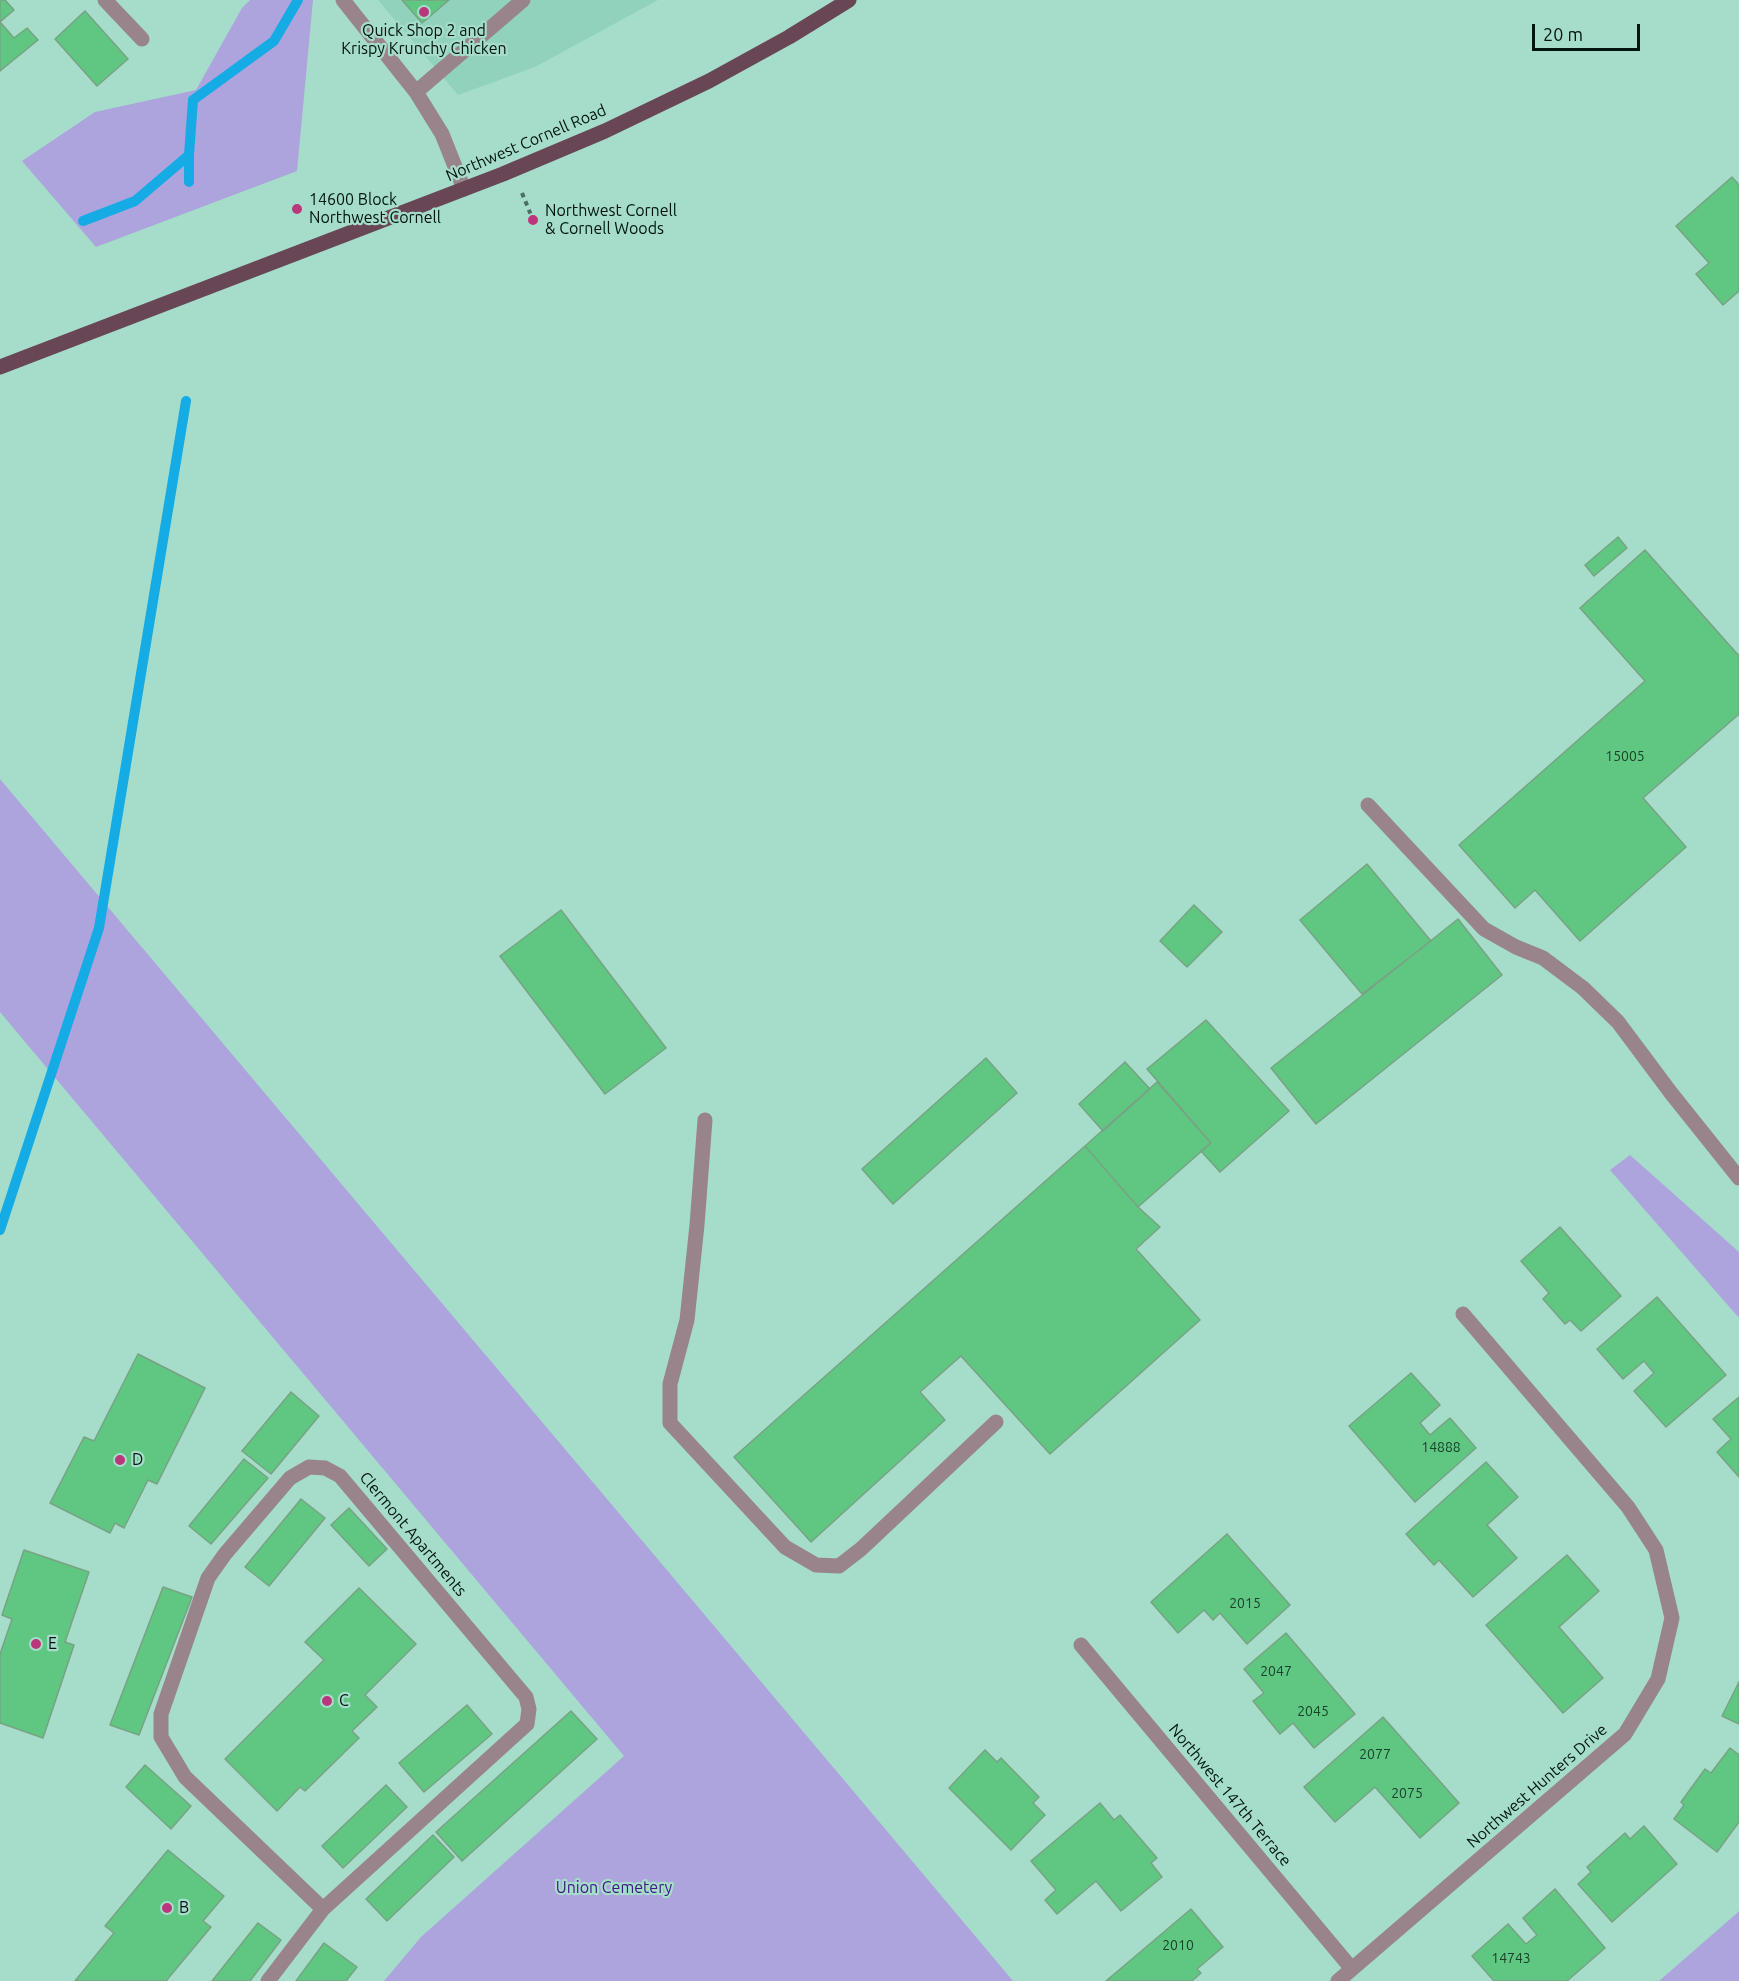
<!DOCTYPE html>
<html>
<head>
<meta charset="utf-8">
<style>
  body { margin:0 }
  #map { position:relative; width:1739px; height:1981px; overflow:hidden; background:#a5ddca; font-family:Ubuntu,sans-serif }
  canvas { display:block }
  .scale { position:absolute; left:1532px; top:24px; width:108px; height:27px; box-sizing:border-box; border:3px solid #01140e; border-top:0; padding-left:8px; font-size:18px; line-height:21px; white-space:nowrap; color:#01140e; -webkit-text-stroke:4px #a5ddca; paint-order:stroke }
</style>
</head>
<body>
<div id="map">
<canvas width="1739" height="1981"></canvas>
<div class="scale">20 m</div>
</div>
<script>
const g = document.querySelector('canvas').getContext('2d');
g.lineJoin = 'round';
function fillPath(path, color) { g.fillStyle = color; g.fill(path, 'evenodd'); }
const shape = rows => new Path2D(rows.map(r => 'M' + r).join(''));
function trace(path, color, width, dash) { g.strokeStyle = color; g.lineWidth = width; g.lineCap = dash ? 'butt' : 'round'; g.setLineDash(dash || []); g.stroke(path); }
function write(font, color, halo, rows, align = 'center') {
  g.font = font + ' Ubuntu,sans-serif'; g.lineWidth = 4.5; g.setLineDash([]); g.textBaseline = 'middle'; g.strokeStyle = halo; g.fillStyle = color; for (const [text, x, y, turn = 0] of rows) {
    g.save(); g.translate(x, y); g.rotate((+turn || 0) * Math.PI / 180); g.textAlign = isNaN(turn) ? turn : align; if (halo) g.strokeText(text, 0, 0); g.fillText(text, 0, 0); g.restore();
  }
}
fillPath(shape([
  [378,0,658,0,535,67,458,95]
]), '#91d2bd');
fillPath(shape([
  [250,0,313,0,297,171,96,247,22,161,95,112,196,90,242,8],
  [0,779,881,1824,1013,1981,384,1981,421,1937,624,1756,0,1012],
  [1630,1155,1739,1252,1739,1318,1610,1170],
  [1739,1911,1739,1981,1659,1981,1736,1914]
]), '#ada3dd');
trace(shape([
  [189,182,189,155],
  [83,221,135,201,189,155,193,100,274,41,298,0],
  [0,1230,99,928,186,401]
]), '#15abe5', 10);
const building = shape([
  [0,0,5,0,14,10,0,22,0,0],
  [402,0,449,0,422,23,402,0],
  [85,11,128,59,97,86,55,39,85,11],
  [0,22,14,38,27,28,38,40,0,71,0,22],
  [1732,177,1739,185,1739,291,1723,305,1696,274,1709,263,1676,226,1732,177],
  [1618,537,1627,548,1594,576,1585,565,1618,537],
  [1645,550,1739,656,1739,714,1643,798,1686,847,1580,941,1535,890,1515,908,1459,845,1645,681,1580,608,1645,550],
  [1367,864,1431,941,1362,994,1300,920,1367,864],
  [1194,905,1222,932,1187,967,1160,941,1194,905],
  [561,910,666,1048,605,1094,500,956,561,910],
  [1458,919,1502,975,1316,1124,1271,1068,1458,919],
  [1206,1020,1289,1111,1220,1172,1201,1151,1211,1143,1147,1069,1206,1020],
  [986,1058,1017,1093,893,1204,862,1169,986,1058],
  [1125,1062,1150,1089,1103,1131,1079,1104,1125,1062],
  [1157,1082,1211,1143,1138,1207,1085,1146,1157,1082],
  [1085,1146,1138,1207,1160,1227,1136,1249,1200,1320,1050,1454,961,1356,920,1392,945,1420,811,1542,734,1457,1085,1146],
  [1560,1227,1621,1296,1581,1331,1570,1320,1565,1324,1543,1299,1549,1293,1521,1261,1560,1227],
  [1657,1297,1726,1375,1666,1427,1634,1391,1654,1373,1644,1361,1623,1379,1597,1349,1657,1297],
  [138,1354,205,1388,157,1484,148,1480,124,1528,115,1523,110,1533,50,1503,84,1437,94,1441,138,1354],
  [1411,1373,1440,1405,1420,1423,1430,1435,1450,1418,1476,1448,1415,1502,1349,1426,1411,1373],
  [291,1392,319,1416,271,1474,242,1451,291,1392],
  [1739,1397,1739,1477,1717,1452,1731,1439,1713,1419,1739,1397],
  [244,1459,268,1478,211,1544,189,1526,244,1459],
  [1486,1462,1518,1497,1487,1525,1517,1558,1473,1597,1439,1560,1434,1565,1406,1534,1486,1462],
  [301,1499,325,1518,269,1586,245,1567,301,1499],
  [349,1508,387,1549,369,1566,331,1525,349,1508],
  [1227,1534,1290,1605,1247,1644,1220,1613,1213,1620,1204,1610,1178,1633,1151,1602,1227,1534],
  [24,1550,89,1572,65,1642,74,1645,43,1738,0,1723,0,1654,12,1619,2,1615,24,1550],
  [1567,1555,1599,1591,1559,1627,1603,1678,1563,1713,1486,1625,1567,1555],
  [163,1587,192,1597,139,1735,110,1725,163,1587],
  [359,1588,416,1644,365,1695,377,1707,352,1731,359,1738,305,1791,300,1787,277,1811,225,1759,324,1660,305,1642,359,1588],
  [1286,1633,1355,1714,1314,1748,1293,1723,1280,1734,1253,1701,1264,1693,1244,1669,1286,1633],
  [1739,1682,1739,1724,1722,1716,1739,1682],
  [467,1705,492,1734,424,1792,399,1763,467,1705],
  [571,1711,597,1739,462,1861,436,1832,571,1711],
  [1383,1717,1459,1803,1420,1838,1375,1787,1335,1822,1304,1787,1383,1717],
  [1730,1748,1739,1755,1739,1822,1717,1852,1674,1819,1684,1805,1681,1802,1705,1769,1711,1773,1730,1748],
  [985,1750,997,1762,1001,1758,1039,1797,1033,1803,1045,1815,1011,1850,949,1788,985,1750],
  [145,1765,191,1806,171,1829,126,1787,145,1765],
  [386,1785,407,1807,343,1868,322,1846,386,1785],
  [1100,1803,1114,1820,1120,1815,1157,1858,1151,1863,1162,1877,1121,1911,1096,1881,1057,1914,1045,1900,1056,1890,1031,1861,1100,1803],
  [1644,1826,1677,1864,1612,1922,1578,1884,1591,1872,1587,1867,1625,1833,1630,1839,1644,1826],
  [433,1835,454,1857,387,1921,366,1899,433,1835],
  [168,1850,224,1896,203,1921,211,1927,166,1981,75,1981,114,1933,105,1926,168,1850],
  [1555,1889,1605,1948,1567,1981,1494,1981,1472,1956,1508,1924,1526,1944,1537,1935,1523,1918,1555,1889],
  [1191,1909,1223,1947,1197,1969,1201,1973,1192,1981,1106,1981,1191,1909],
  [258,1923,281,1940,250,1981,212,1981,258,1923],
  [324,1943,357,1967,346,1981,296,1981,324,1943]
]);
fillPath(building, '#60c782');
trace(building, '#79a284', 1.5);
trace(shape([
  [522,193,533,220]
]), '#4b6f63', 4, [4.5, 4.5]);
trace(shape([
  [105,0,142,39],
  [343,0,416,92,442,134,464,189],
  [416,92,523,0],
  [1368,805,1484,929,1516,947,1543,958,1583,988,1618,1022,1671,1093,1739,1178],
  [705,1120,697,1225,687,1320,670,1384,670,1423,785,1547,816,1565,839,1566,861,1549,996,1422],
  [1081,1645,1352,1969],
  [268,1981,323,1909,527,1724,529,1709,526,1697,340,1476,325,1468,309,1467,290,1478,225,1554,208,1578,161,1714,161,1737,185,1777,323,1909],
  [1338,1981,1625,1734,1658,1679,1672,1618,1656,1550,1628,1507,1463,1314]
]), '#99848c', 15);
trace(shape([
  [0,367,503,174,605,131,709,81,789,37,849,0]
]), '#694655', 15);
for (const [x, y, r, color] of [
  [424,12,6,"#bb377c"],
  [297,209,6,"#bb377c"],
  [533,220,6,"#bb377c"],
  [120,1460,6,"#bb377c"],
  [36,1644,6,"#bb377c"],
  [327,1701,6,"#bb377c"],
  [167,1908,6,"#bb377c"]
]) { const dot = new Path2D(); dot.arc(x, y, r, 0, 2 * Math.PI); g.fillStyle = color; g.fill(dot); trace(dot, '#a5ddca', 2); }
write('14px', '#19412b', null, [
  ["15005",1625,756],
  ["14888",1441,1447],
  ["2015",1245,1603],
  ["2047",1276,1671],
  ["2045",1313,1711],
  ["2077",1375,1754],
  ["2075",1407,1793],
  ["2010",1178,1945],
  ["14743",1511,1958]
]);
write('16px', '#01140e', '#a5ddca', [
  ["Quick Shop 2 and",424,31,"center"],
  ["Krispy Krunchy Chicken",424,49,"center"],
  ["14600 Block",309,200],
  ["Northwest Cornell",309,218],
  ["Northwest Cornell",545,211],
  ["& Cornell Woods",545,229],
  ["D",132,1460],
  ["E",48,1644],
  ["C",339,1701],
  ["B",179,1908]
], 'left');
write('16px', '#01140e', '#a5ddca', [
  ["Northwest Cornell Road",526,143,-23],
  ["Clermont Apartments",413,1534,50],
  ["Northwest Hunters Drive",1537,1786,-41],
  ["Northwest 147th Terrace",1230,1795,50]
]);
write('16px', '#411586', '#a5ddca', [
  ["Union Cemetery",614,1888]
]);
</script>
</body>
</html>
